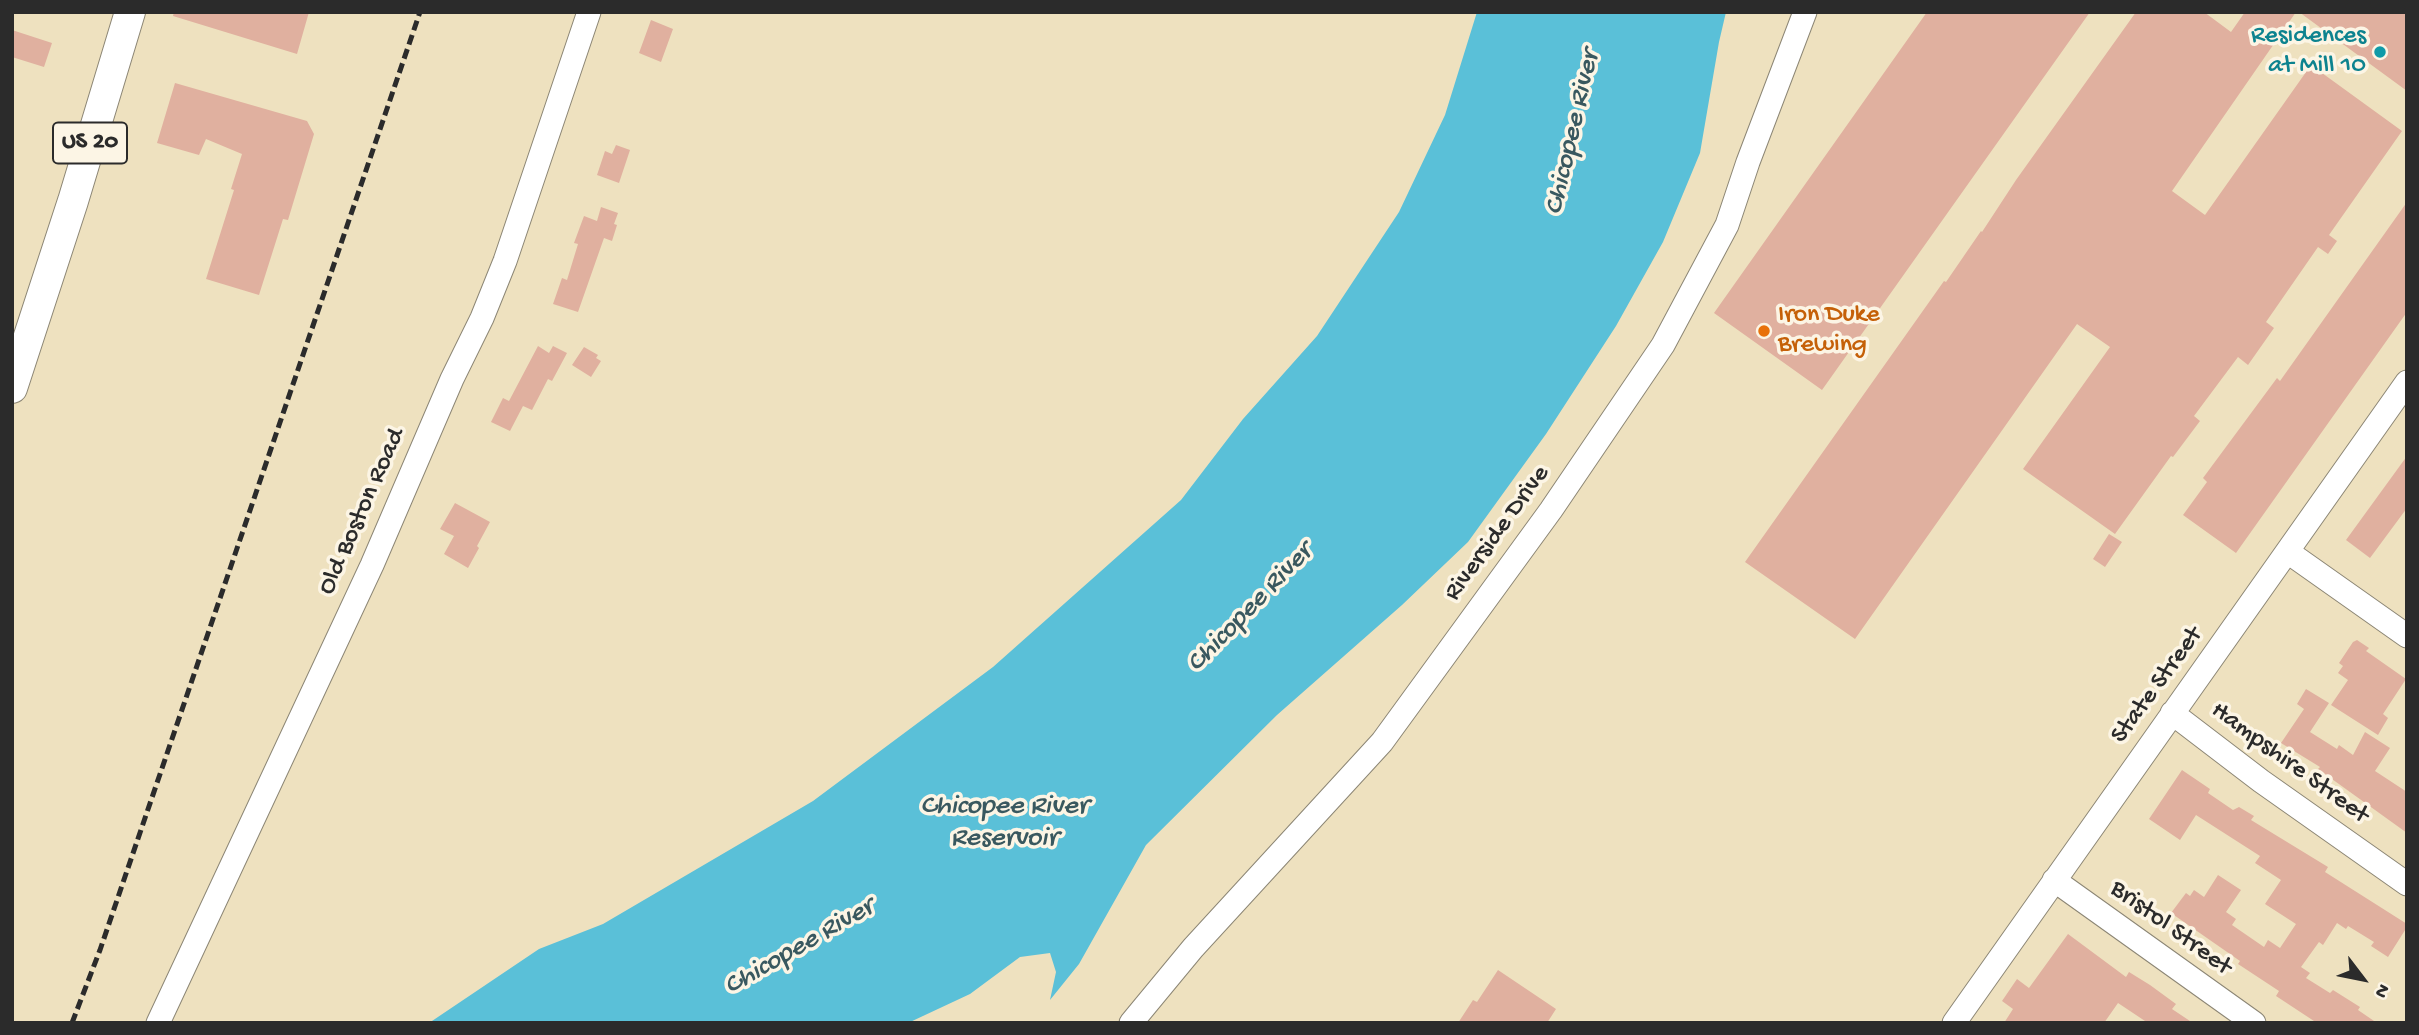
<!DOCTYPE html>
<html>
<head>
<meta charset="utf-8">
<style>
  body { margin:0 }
  #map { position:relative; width:2419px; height:1035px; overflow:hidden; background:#eee1bf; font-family:"Gochi Hand",sans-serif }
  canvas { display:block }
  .frame { position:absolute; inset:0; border:14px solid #2b2b2b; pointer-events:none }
  .north { position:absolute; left:2328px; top:944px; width:70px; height:70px; -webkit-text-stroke:5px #fcf5e5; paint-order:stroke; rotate:122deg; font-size:19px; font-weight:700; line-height:28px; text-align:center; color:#2b2b2b }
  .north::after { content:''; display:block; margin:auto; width:24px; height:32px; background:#2b2b2b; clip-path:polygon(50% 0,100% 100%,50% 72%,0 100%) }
</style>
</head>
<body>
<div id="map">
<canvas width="2419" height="1035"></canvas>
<div class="frame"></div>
<div class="north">N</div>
</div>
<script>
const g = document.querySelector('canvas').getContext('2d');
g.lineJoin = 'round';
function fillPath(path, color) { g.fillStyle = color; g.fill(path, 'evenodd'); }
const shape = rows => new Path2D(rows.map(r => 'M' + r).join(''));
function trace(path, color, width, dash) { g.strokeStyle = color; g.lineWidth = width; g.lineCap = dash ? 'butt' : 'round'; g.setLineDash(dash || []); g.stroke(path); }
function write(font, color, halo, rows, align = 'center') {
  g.font = font + ' "Gochi Hand",sans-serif'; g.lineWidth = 7; g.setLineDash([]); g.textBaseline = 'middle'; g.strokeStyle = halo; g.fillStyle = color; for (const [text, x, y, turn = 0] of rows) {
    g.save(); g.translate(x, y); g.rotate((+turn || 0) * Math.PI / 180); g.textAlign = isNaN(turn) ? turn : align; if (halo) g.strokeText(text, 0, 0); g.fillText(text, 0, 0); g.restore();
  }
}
fillPath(shape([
  [1477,12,1726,12,1719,42,1700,153,1663,242,1616,326,1546,434,1468,542,1402,605,1277,715,1146,845,1079,964,1050,1000,1056,972,1050,953,1020,957,970,994,908,1023,429,1023,539,949,603,924,813,801,993,667,1181,500,1243,419,1317,336,1399,212,1445,115]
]), '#5ac0d8');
fillPath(shape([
  [174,12,309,12,297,54,173,16],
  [1927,12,2090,12,1822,390,1714,313],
  [2136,12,2204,12,2231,32,2245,12,2296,12,2172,191,2205,215,2311,65,2402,131,2329,235,2337,241,2328,254,2318,247,2266,322,2274,328,2248,365,2238,357,2194,416,2200,421,2173,457,2171,456,2115,534,2023,469,2110,347,2077,324,1855,639,1745,562,1944,281,1946,282,1981,231,1982,232,2016,180],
  [2299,12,2407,12,2407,91],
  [651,20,673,29,661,62,639,53],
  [12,30,52,43,44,67,12,57],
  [175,83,307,121,314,134,288,220,283,219,259,295,206,279,234,190,231,189,242,154,206,139,199,155,157,143],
  [616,145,630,150,619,183,597,175,605,151,612,154],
  [2407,202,2407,312,2236,553,2183,515,2207,482,2203,478,2277,378,2280,381],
  [601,207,618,213,614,224,617,225,612,241,604,238,578,312,553,304,562,278,567,280,578,244,574,243,584,216,597,221],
  [538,346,549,353,553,346,567,353,552,381,548,379,532,410,523,406,510,431,491,422,503,398,509,401],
  [584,347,598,355,596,358,601,361,591,377,572,365],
  [2407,456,2407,508,2370,558,2346,540],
  [455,503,490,522,477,546,479,548,468,568,444,554,454,536,440,529],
  [2109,534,2122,542,2105,567,2093,559],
  [2357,640,2369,648,2366,651,2406,679,2383,714,2388,718,2378,735,2331,705,2348,680,2338,673,2343,666,2339,663,2353,642],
  [2306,689,2329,703,2310,732,2337,749,2339,745,2353,755,2365,732,2390,748,2375,771,2407,792,2407,833,2318,769,2320,767,2281,743,2304,709,2297,704],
  [2182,770,2210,789,2208,793,2233,810,2239,807,2254,816,2251,820,2328,867,2325,872,2407,924,2407,927,2388,957,2371,946,2374,942,2348,926,2346,929,2337,923,2323,945,2319,942,2301,967,2310,973,2306,978,2330,993,2333,990,2360,1007,2358,1010,2377,1023,2317,1023,2276,996,2279,991,2238,964,2240,961,2171,913,2186,893,2190,896,2194,890,2204,897,2218,875,2241,890,2226,912,2236,919,2232,925,2264,947,2268,940,2280,948,2296,924,2265,904,2281,880,2255,863,2260,856,2196,815,2180,840,2149,819],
  [2068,934,2126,977,2129,972,2150,985,2176,1004,2172,1009,2193,1023,2148,1023,2118,1003,2104,1023,2004,1023,2013,1009,2002,1001,2017,979,2029,988],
  [1498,970,1556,1009,1547,1023,1458,1023,1473,1000,1477,1002]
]), '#e0b09f');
const minor = shape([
  [2288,552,2407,636],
  [2172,713,2261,781,2407,884],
  [2054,880,2254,1023],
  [158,1023,372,565,452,379,482,318,505,261,589,12],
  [1131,1023,1193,948,1382,742,1551,510,1663,345,1727,225,1748,162,1805,12],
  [1954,1023,2407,382]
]);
const major = shape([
  [12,388,73,201,130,12]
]);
trace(minor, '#8c8675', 25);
trace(major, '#8c8675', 32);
trace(minor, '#fff', 23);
trace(major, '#fff', 30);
trace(shape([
  [72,1023,100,950,420,12]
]), '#2b2b2b', 5, [10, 5]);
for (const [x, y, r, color] of [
  [2380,52,7,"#0f9aa8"],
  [1764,331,7,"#e8710a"]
]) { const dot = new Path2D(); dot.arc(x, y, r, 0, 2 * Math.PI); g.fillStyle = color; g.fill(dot); trace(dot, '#fcf5e5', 2.5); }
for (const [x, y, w] of [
  [90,143,74]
]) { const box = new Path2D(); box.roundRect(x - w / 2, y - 20.5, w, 41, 5); g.fillStyle = '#fcf5e5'; g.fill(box); trace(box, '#2b2b2b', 2); }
write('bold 24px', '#2b2b2b', null, [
  ["US 20",90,143]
]);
write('26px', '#0d838f', '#fcf5e5', [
  ["Residences",2366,37],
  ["at Mill 10",2366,67]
], 'right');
write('26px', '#c56008', '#fcf5e5', [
  ["Iron Duke",1778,316],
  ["Brewing",1778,346]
], 'left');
write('26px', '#2b2b2b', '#fcf5e5', [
  ["Old Boston Road",363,512,-66],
  ["Riverside Drive",1498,534,-54],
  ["State Street",2158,686,-54],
  ["Hampshire Street",2289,764,36],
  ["Bristol Street",2170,929,36]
]);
write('italic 28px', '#39585f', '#fcf5e5', [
  ["Chicopee River",1574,133,-77],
  ["Chicopee River",1251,609,-46],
  ["Chicopee River",1004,808],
  ["Reservoir",1004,840],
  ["Chicopee River",800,948,-30]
]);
</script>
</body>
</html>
